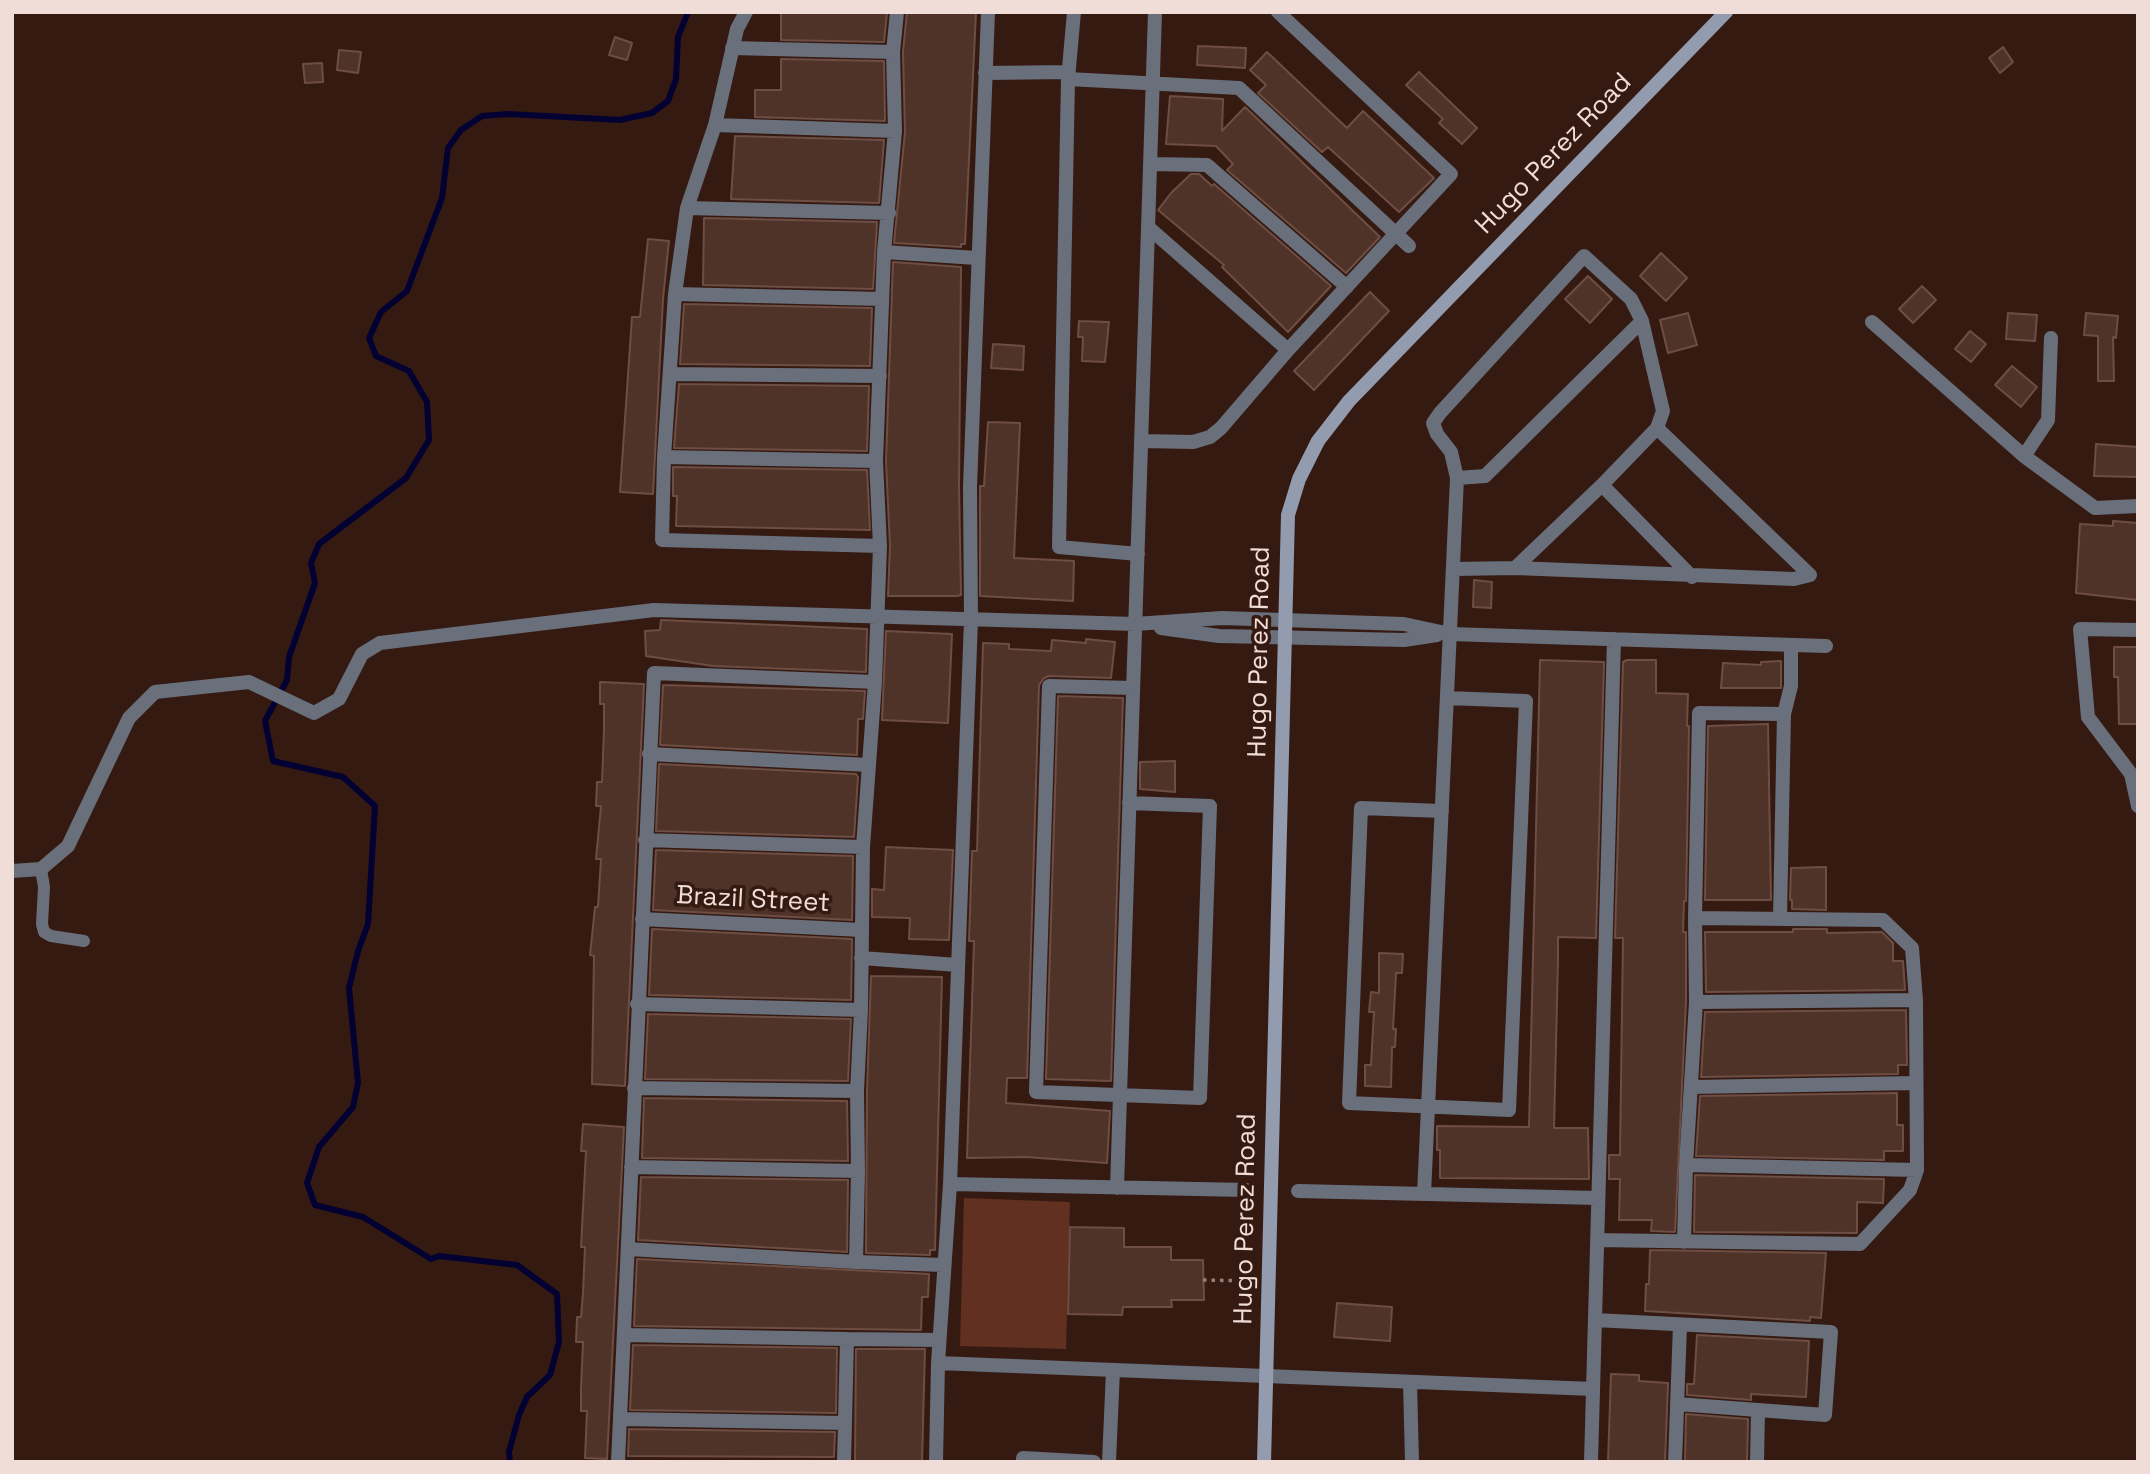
<!DOCTYPE html>
<html>
<head>
<meta charset="utf-8">
<style>
  body { margin:0 }
  #map { position:relative; width:2150px; height:1474px; overflow:hidden; background:#351a11; font-family:"Space Grotesk",sans-serif }
  canvas { display:block }
  .frame { position:absolute; inset:0; border:14px solid #f0ddd7; pointer-events:none }
</style>
</head>
<body>
<div id="map">
<canvas width="2150" height="1474"></canvas>
<div class="frame"></div>
</div>
<script>
const g = document.querySelector('canvas').getContext('2d');
g.lineJoin = 'round';
function fillPath(path, color) { g.fillStyle = color; g.fill(path, 'evenodd'); }
const shape = rows => new Path2D(rows.map(r => 'M' + r).join(''));
function trace(path, color, width, dash) { g.strokeStyle = color; g.lineWidth = width; g.lineCap = dash ? 'butt' : 'round'; g.setLineDash(dash || []); g.stroke(path); }
function write(font, color, halo, rows, align = 'center') {
  g.font = font + ' "Space Grotesk",sans-serif'; g.lineWidth = 7; g.setLineDash([]); g.textBaseline = 'middle'; g.strokeStyle = halo; g.fillStyle = color; for (const [text, x, y, turn = 0] of rows) {
    g.save(); g.translate(x, y); g.rotate((+turn || 0) * Math.PI / 180); g.textAlign = isNaN(turn) ? turn : align; if (halo) g.strokeText(text, 0, 0); g.fillText(text, 0, 0); g.restore();
  }
}
fillPath(shape([
  [964,1198,1070,1202,1066,1349,960,1346]
]), '#613021');
trace(shape([
  [510,1462,509,1452,519,1415,527,1397,550,1375,559,1342,557,1294,517,1265,439,1256,431,1259,363,1217,315,1205,307,1183,319,1147,353,1107,358,1083,349,988,358,951,368,924,375,806,343,777,273,761,265,721,287,680,289,657,315,583,311,563,319,544,406,478,429,440,427,402,409,371,376,356,369,338,381,312,407,291,442,198,448,148,461,130,482,116,508,114,620,120,652,113,668,101,676,79,678,37,688,12]
]), '#030132', 6);
const building = shape([
  [781,12,887,12,884,42,781,40,781,12],
  [907,12,976,12,965,244,961,244,961,247,894,243,905,132,903,52,907,12],
  [615,37,632,43,627,60,609,55,615,37],
  [1198,46,1246,48,1245,68,1197,65,1198,46],
  [2003,47,2013,62,2000,73,1989,58,2003,47],
  [339,50,361,52,358,73,337,70,339,50],
  [1267,52,1347,128,1363,111,1434,178,1399,212,1328,147,1322,152,1258,93,1266,85,1250,70,1267,52],
  [781,59,884,61,885,121,755,117,755,90,781,90,781,59],
  [322,63,323,82,305,83,303,64,322,63],
  [1419,72,1477,128,1462,144,1439,123,1443,119,1406,85,1419,72],
  [1170,96,1223,99,1222,131,1245,107,1380,237,1346,273,1227,170,1233,164,1216,146,1166,144,1170,96],
  [735,136,884,140,879,203,731,199,735,136],
  [1191,174,1199,174,1212,186,1214,184,1331,286,1288,332,1222,267,1224,265,1158,210,1171,193,1191,174],
  [704,218,877,222,873,289,703,285,704,218],
  [648,239,669,241,663,299,653,494,620,492,632,317,640,317,648,239],
  [1661,253,1687,278,1666,301,1640,276,1661,253],
  [893,262,961,267,959,486,961,595,957,596,888,596,890,546,886,461,893,262],
  [1588,276,1612,299,1590,323,1565,299,1588,276],
  [1922,286,1936,300,1913,323,1899,309,1922,286],
  [1370,292,1389,311,1314,390,1294,371,1370,292],
  [684,304,872,308,870,366,680,364,684,304],
  [1688,313,1697,345,1668,353,1660,320,1688,313],
  [2008,313,2037,315,2035,341,2006,339,2008,313],
  [2086,313,2118,316,2116,338,2113,337,2114,381,2098,381,2098,336,2084,335,2086,313],
  [1079,321,1109,322,1105,362,1082,361,1083,337,1078,337,1079,321],
  [1970,331,1986,344,1971,362,1955,349,1970,331],
  [993,344,1024,346,1023,370,991,368,993,344],
  [2012,366,2037,387,2021,407,1995,385,2012,366],
  [679,384,869,386,867,451,674,448,679,384],
  [988,422,1020,423,1014,558,1074,561,1073,601,980,596,980,486,984,486,988,422],
  [2096,444,2138,447,2138,477,2094,476,2096,444],
  [673,467,867,470,870,530,676,526,677,496,673,496,673,467],
  [2113,521,2138,523,2138,600,2076,593,2080,524,2113,526,2113,521],
  [1474,580,1492,582,1491,608,1473,607,1474,580],
  [661,620,867,629,866,672,713,666,646,656,645,631,660,630,661,620],
  [886,631,952,634,948,723,882,720,886,631],
  [1086,639,1115,642,1111,678,1049,676,1044,678,1039,685,1027,1078,1007,1078,1006,1103,1110,1111,1107,1163,1026,1157,967,1158,974,941,969,941,972,851,977,851,983,643,1009,644,1009,649,1051,651,1052,640,1086,643,1086,639],
  [2114,647,2138,647,2138,724,2119,724,2118,677,2114,677,2114,647],
  [1540,660,1604,662,1596,938,1558,937,1558,960,1554,1128,1588,1128,1589,1179,1440,1178,1440,1150,1437,1150,1437,1126,1529,1127,1540,660],
  [1627,660,1656,660,1656,693,1688,694,1687,726,1689,726,1686,901,1684,901,1683,932,1686,932,1686,1002,1675,1232,1651,1231,1652,1220,1619,1220,1620,1179,1609,1179,1609,1155,1620,1155,1623,938,1615,938,1623,662,1627,660],
  [1781,661,1781,688,1721,688,1723,663,1761,665,1761,662,1781,661],
  [600,682,644,684,625,1086,592,1084,594,956,590,955,595,907,598,907,601,859,596,859,601,806,596,806,597,782,602,782,604,729,604,704,600,704,600,682],
  [663,685,865,691,863,719,858,719,857,755,660,745,663,685],
  [1058,696,1123,698,1111,1081,1046,1079,1058,696],
  [1768,724,1771,900,1705,900,1708,726,1768,724],
  [1175,761,1175,792,1140,789,1140,762,1175,761],
  [659,764,856,774,858,777,854,837,656,831,659,764],
  [886,847,953,850,949,940,909,939,910,918,872,917,872,889,884,890,886,847],
  [656,850,853,856,852,920,653,910,656,850],
  [1826,867,1826,910,1792,909,1792,900,1790,900,1791,868,1826,867],
  [652,929,852,939,851,1000,649,995,652,929],
  [1793,929,1827,929,1827,933,1882,932,1893,943,1893,961,1903,961,1905,990,1706,992,1705,932,1793,932,1793,929],
  [1379,953,1403,954,1402,973,1396,973,1393,1029,1396,1029,1395,1047,1392,1047,1391,1087,1365,1086,1365,1065,1371,1065,1374,1012,1369,1012,1371,992,1379,993,1379,953],
  [871,976,942,977,935,1250,930,1250,930,1255,866,1253,867,1091,871,976],
  [1906,1010,1907,1065,1898,1065,1898,1074,1701,1077,1705,1012,1906,1010],
  [648,1014,851,1019,848,1081,645,1079,648,1014],
  [1897,1093,1897,1125,1903,1125,1903,1151,1884,1151,1884,1160,1696,1156,1700,1096,1897,1093],
  [644,1098,847,1101,848,1161,642,1158,644,1098],
  [583,1124,624,1127,607,1459,585,1458,587,1411,581,1411,581,1389,583,1342,576,1342,577,1317,581,1317,583,1293,585,1247,581,1247,586,1151,581,1151,583,1124],
  [1695,1175,1884,1179,1883,1203,1857,1202,1857,1233,1694,1232,1695,1175],
  [641,1177,848,1180,847,1252,638,1240,641,1177],
  [1070,1227,1124,1228,1124,1247,1171,1247,1171,1260,1203,1260,1204,1300,1171,1300,1172,1307,1123,1307,1122,1315,1068,1314,1070,1227],
  [1650,1250,1826,1253,1821,1318,1810,1317,1810,1321,1645,1311,1646,1284,1649,1284,1650,1250],
  [637,1259,929,1274,928,1297,922,1297,921,1330,634,1326,637,1259],
  [1337,1303,1392,1307,1390,1341,1334,1337,1337,1303],
  [1697,1335,1809,1341,1806,1397,1751,1394,1751,1400,1687,1395,1687,1384,1694,1384,1697,1335],
  [633,1345,837,1348,836,1413,630,1410,633,1345],
  [856,1349,925,1349,922,1462,855,1462,856,1349],
  [1611,1374,1639,1375,1639,1381,1668,1383,1665,1462,1608,1462,1611,1374],
  [1686,1414,1748,1419,1747,1462,1685,1462,1686,1414],
  [629,1429,835,1432,834,1457,628,1456,629,1429]
]);
fillPath(building, '#4f3228');
trace(building, '#6e4e44', 2);
trace(shape([
  [1203,1280,1254,1281]
]), '#978078', 3.5, [3.5, 5]);
trace(shape([
  [41,869,44,887,42,924,44,932,51,936,84,941]
]), '#6a6f7c', 12);
trace(shape([
  [746,12,737,29,715,125,687,208,675,294,664,457,662,540,880,546],
  [1074,12,1068,79,1059,547,1138,554],
  [732,48,893,52],
  [985,73,1069,72],
  [1068,79,1239,88,1409,246],
  [715,125,895,131],
  [1150,164,1207,165,1347,287],
  [687,208,889,213],
  [1148,227,1288,350],
  [884,252,977,258],
  [675,294,882,299],
  [1872,322,2024,456,2095,508,2138,506],
  [670,374,880,376],
  [1657,428,1810,575],
  [1141,441,1193,442,1210,437,1221,428,1288,350,1451,174,1278,12],
  [2024,456,2048,420,2051,338],
  [664,457,876,461],
  [1457,478,1485,476,1642,321],
  [1602,485,1692,577],
  [1453,569,1515,568,1794,579,1810,575],
  [1161,628,1219,636,1404,640,1437,635],
  [2138,630,2080,629,2088,717,2131,774,2138,806],
  [649,754,869,765],
  [1129,803,1210,806,1200,1098,1036,1092,1049,686,1133,688],
  [1442,811,1361,808,1349,1103,1509,1110,1526,701,1447,698],
  [645,840,863,847],
  [12,871,41,869,68,846,129,718,155,692,249,682,314,713,339,699,362,654,380,643,654,610,1135,624,1222,618,1404,624,1450,634,1826,646],
  [1780,918,1784,714,1791,686,1791,645],
  [642,919,861,930],
  [861,958,958,965],
  [1696,1002,1916,1000],
  [637,1004,861,1010],
  [1692,1087,1916,1083],
  [634,1088,857,1091],
  [1686,1165,1917,1170],
  [631,1167,858,1171],
  [950,1184,1247,1190],
  [1117,1188,1155,12],
  [1298,1191,1598,1198],
  [1424,1194,1457,478,1451,452,1437,434,1433,423,1440,413,1584,256,1631,299,1642,321,1663,411,1657,428,1602,485,1515,568],
  [1597,1240,1860,1244,1910,1190,1917,1170,1916,1000,1912,948,1883,920,1695,918],
  [1684,1242,1686,1165,1696,1002,1695,918,1699,713,1784,714],
  [628,1249,856,1262,858,1171,857,1091,861,1010,863,847,875,682,880,546,876,461,884,252,895,131,893,52,897,12],
  [856,1262,944,1265],
  [1595,1320,1831,1332,1825,1415,1677,1404],
  [624,1335,847,1339,844,1462],
  [847,1339,939,1340],
  [938,1363,1593,1389],
  [1410,1382,1412,1462],
  [620,1419,845,1423],
  [618,1462,654,673,875,682],
  [936,1462,938,1363,950,1184,971,620,970,487,988,12],
  [1023,1462,1023,1458,1094,1462],
  [1109,1462,1113,1370],
  [1591,1462,1614,639],
  [1675,1462,1680,1325],
  [1757,1462,1758,1410]
]), '#6a6f7c', 14);
trace(shape([
  [1264,1462,1288,515,1299,479,1318,441,1349,401,1726,12]
]), '#939baf', 14);
write('26px', '#f0ddd7', '#351a11', [
  ["Hugo Perez Road",1554,154,-46],
  ["Hugo Perez Road",1260,652,-89],
  ["Brazil Street",753,900,3],
  ["Hugo Perez Road",1246,1219,-89]
]);
</script>
</body>
</html>
